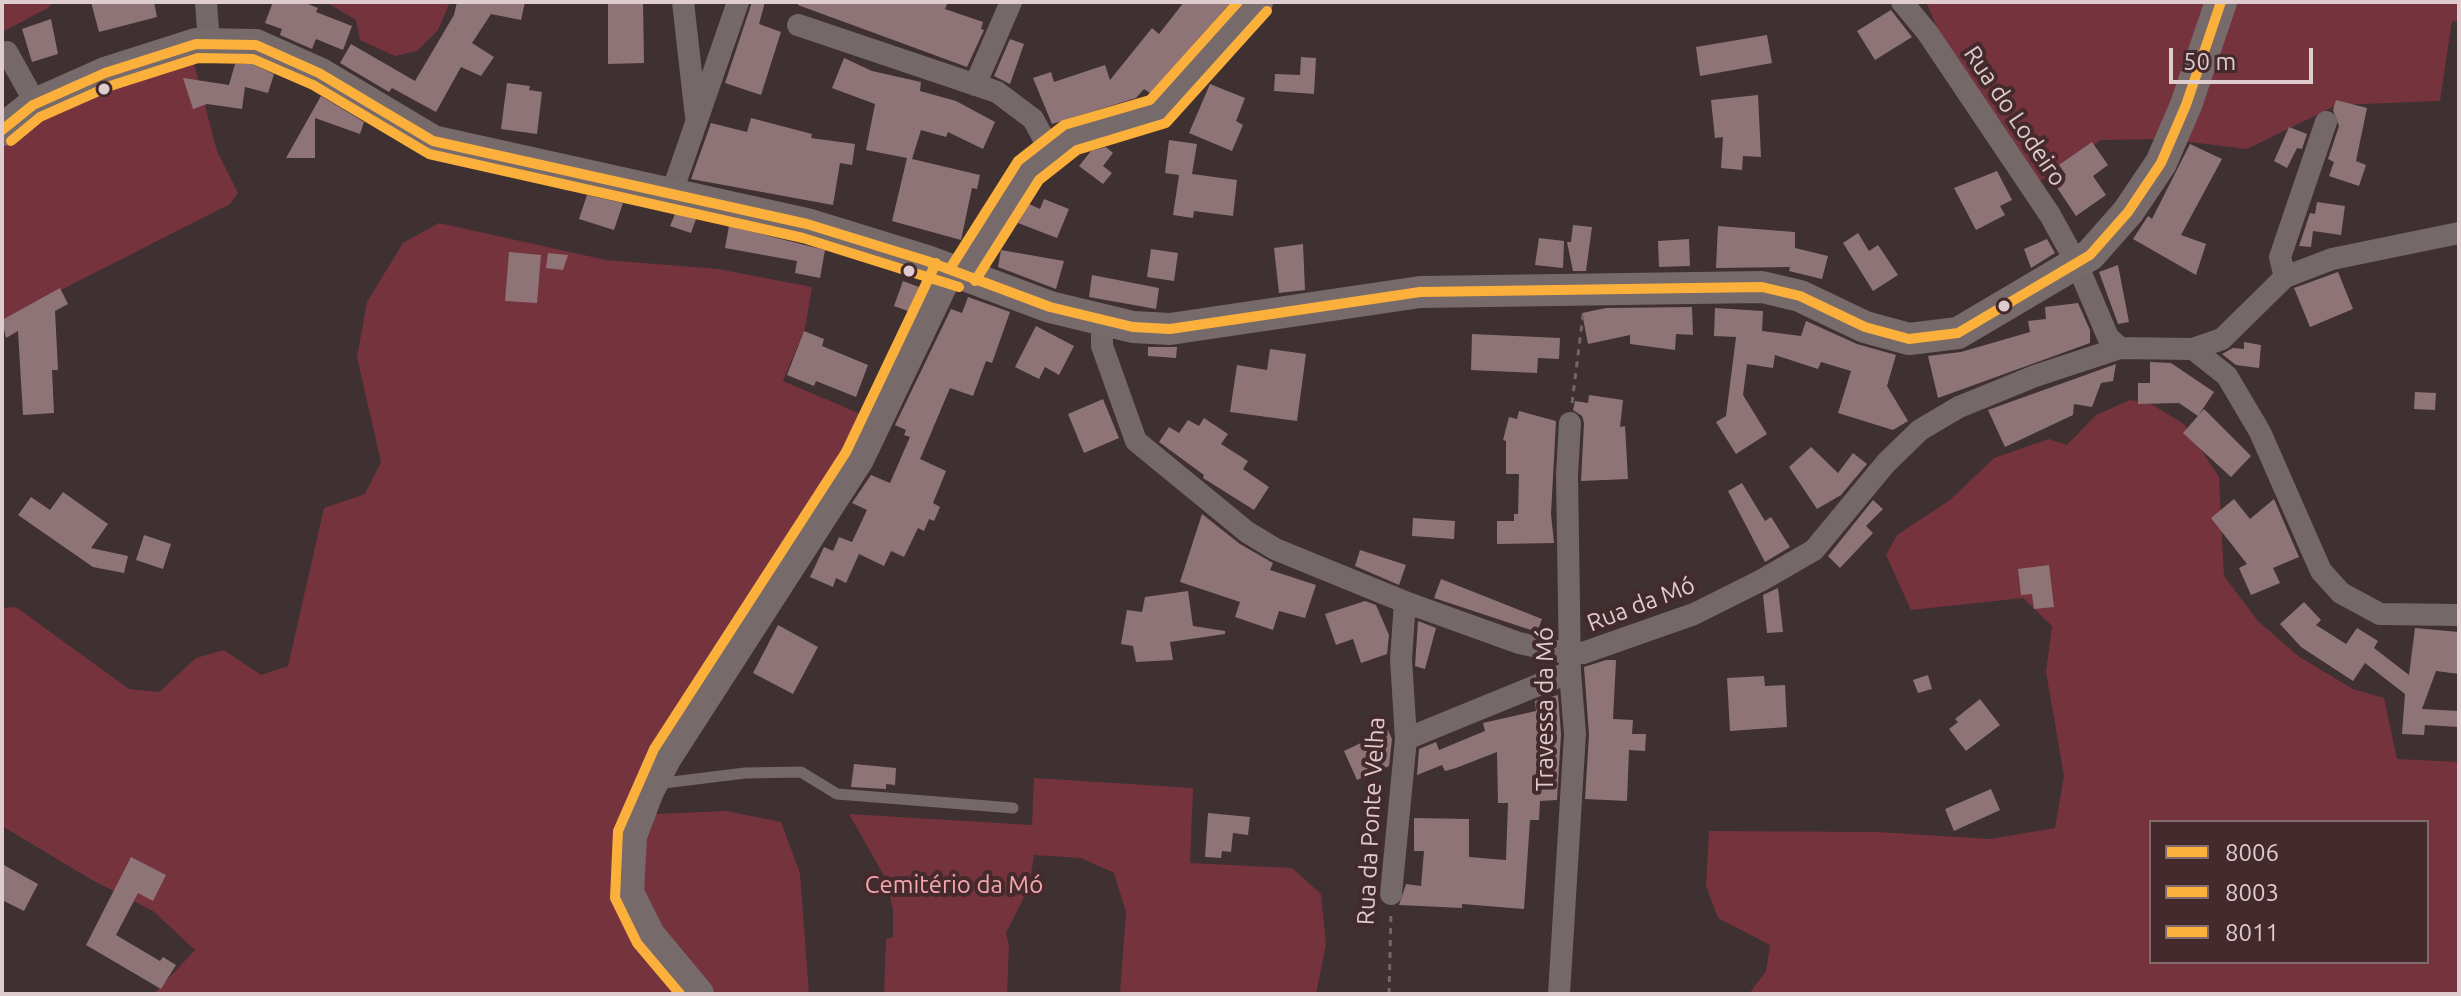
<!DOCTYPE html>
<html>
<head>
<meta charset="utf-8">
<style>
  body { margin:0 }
  #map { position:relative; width:2461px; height:996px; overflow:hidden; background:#3f3032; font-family:Ubuntu,sans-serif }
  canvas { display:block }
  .frame { position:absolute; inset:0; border:4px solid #deccce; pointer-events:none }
  .legend { position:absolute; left:2149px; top:820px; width:280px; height:144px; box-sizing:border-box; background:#452a2d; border:2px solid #826b6d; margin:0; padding:10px 14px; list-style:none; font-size:24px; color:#deccce }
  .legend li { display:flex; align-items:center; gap:16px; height:40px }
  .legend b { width:40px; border:2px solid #826b6d }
  .scale { position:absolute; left:2169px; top:48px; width:144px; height:36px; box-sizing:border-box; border:4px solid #deccce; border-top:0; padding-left:10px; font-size:24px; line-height:28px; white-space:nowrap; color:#deccce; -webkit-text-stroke:6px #452a2d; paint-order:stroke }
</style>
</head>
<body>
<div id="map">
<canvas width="2461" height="996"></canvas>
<div class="frame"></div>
<ul class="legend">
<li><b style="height:10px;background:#fbb03b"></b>8006</li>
<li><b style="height:10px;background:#fbb03b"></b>8003</li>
<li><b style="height:10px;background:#fbb03b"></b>8011</li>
</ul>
<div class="scale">50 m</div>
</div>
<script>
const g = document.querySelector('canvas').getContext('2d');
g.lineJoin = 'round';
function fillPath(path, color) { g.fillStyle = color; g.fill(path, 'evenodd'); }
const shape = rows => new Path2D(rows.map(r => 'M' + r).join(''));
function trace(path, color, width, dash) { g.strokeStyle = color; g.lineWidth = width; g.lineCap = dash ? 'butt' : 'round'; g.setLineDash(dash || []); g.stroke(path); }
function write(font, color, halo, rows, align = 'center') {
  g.font = font + ' Ubuntu,sans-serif'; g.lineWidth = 8; g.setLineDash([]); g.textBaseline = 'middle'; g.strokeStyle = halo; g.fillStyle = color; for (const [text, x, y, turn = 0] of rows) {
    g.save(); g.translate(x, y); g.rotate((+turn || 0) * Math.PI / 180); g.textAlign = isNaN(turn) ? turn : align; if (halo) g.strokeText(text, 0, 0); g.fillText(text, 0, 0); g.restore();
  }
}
fillPath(shape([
  [2,2,52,2,48,8,2,32],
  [326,2,450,2,438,30,417,51,395,56,360,40,356,20],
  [1926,2,2459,2,2459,22,2452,21,2440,101,2337,105,2247,149,2165,139,2101,140,2036,184,2004,126,1970,83,1937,27],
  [192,56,217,151,238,193,230,204,2,320,2,148,21,129,104,85],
  [439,223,606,260,718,269,812,287,805,328,783,381,863,415,846,457,731,636,655,814,726,811,781,822,800,873,809,994,154,994,195,950,153,911,92,880,2,826,2,608,16,607,129,689,159,692,196,658,224,650,261,675,288,666,324,508,365,494,381,462,357,357,367,302,403,243],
  [2130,400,2151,404,2184,424,2219,477,2224,576,2258,621,2298,656,2353,689,2384,698,2397,759,2459,762,2459,994,1749,994,1766,971,1770,945,1718,918,1706,886,1709,831,1877,832,1990,839,2055,828,2064,776,2046,672,2052,626,2023,598,1911,610,1886,555,1897,535,1950,500,1994,458,2049,439,2067,445,2096,415],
  [2151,822,2427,822,2427,962,2151,962],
  [1034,778,1193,788,1190,863,1292,868,1321,894,1326,944,1316,994,1120,994,1126,912,1114,873,1081,858,1034,855,1029,887,1006,933,1009,945,1007,994,884,994,886,939,893,937,893,910,887,881,849,814,1032,825]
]), '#75333e');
fillPath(shape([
  [91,2,154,2,157,17,99,32],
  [273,2,303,2,318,8,316,12,352,26,343,50,316,39,312,49,280,35,282,29,265,23],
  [457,2,525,2,521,20,491,14,472,43,494,57,481,76,461,67,436,112,392,88,389,92,340,63,351,44,415,81,454,15],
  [608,2,643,2,644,63,608,64],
  [752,2,765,2,759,24,781,32,761,95,725,83],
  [798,2,948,2,945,9,983,22,981,29,984,30,967,67,798,5],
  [1184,2,1231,2,1150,93,1144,89,1136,98,1052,124,1033,78,1051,72,1054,82,1105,65,1110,80,1152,28,1159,34],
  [1891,10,1912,37,1875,60,1857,31],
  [51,19,58,54,32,62,22,29],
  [1767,35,1772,63,1700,76,1696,47],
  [1010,39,1024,44,1010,84,994,76],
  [1301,57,1316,58,1314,94,1274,91,1275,74,1300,75],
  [844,58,872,71,921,82,920,91,956,101,995,122,983,149,948,132,946,137,921,130,912,159,980,175,977,189,972,188,961,240,892,221,907,158,866,150,875,104,832,88],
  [235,64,252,64,274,74,268,93,245,87,242,109,207,104,193,109,183,78,229,85],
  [507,83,530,86,529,90,542,92,537,134,501,129],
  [1210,84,1245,98,1236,121,1243,125,1232,151,1189,133],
  [1758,95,1761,157,1743,156,1742,170,1721,168,1723,137,1715,138,1711,100],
  [321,96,364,122,360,134,315,118,315,158,286,158],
  [2336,100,2367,108,2356,161,2366,165,2359,186,2329,176,2334,162,2328,159,2339,126,2333,110],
  [751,118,812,134,811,138,855,144,852,165,840,163,833,205,691,179,711,123,747,132],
  [2289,127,2307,134,2302,149,2297,148,2287,168,2274,161],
  [1169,140,1197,144,1192,174,1237,180,1233,216,1194,211,1193,218,1173,215,1179,175,1165,173],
  [2092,142,2108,165,2093,176,2106,195,2076,216,2054,183,2066,175,2059,165],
  [2190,144,2222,159,2181,235,2206,244,2196,275,2133,239,2148,216,2152,219],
  [1106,147,1113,153,1103,166,1112,173,1103,184,1079,166,1091,151],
  [1997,171,2012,200,2000,206,2005,215,1976,230,1954,188],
  [587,195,623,203,614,230,579,219],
  [1044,199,1069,209,1057,238,1018,223,1029,204,1040,209],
  [2317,202,2345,206,2341,235,2313,231,2311,247,2299,246,2310,213,2315,214],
  [675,214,696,219,691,233,670,226],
  [1573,225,1592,227,1586,271,1573,271,1567,242,1571,242],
  [729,226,825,250,820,278,795,273,797,261,725,248],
  [1718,226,1795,232,1795,248,1828,256,1822,279,1789,271,1790,267,1716,268],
  [1858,233,1869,251,1878,245,1898,275,1873,291,1843,243],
  [1539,238,1564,241,1563,268,1535,265],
  [1689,239,1690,266,1659,267,1658,241],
  [2047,239,2055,253,2031,268,2024,249],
  [1303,244,1305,290,1279,293,1274,248],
  [1151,249,1178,253,1174,281,1147,277],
  [1001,250,1064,261,1056,289,998,267],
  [509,252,541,255,537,303,505,301],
  [548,253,568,255,563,270,546,268],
  [2118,265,2129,322,2118,324,2099,272],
  [2338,272,2353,309,2310,327,2294,288],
  [1092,275,1159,288,1156,309,1089,297],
  [903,281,919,287,908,311,894,306],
  [60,288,68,304,55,311,58,370,52,370,54,413,23,415,18,331,6,338,2,320],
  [968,297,1010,312,992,363,986,361,973,396,950,388,920,459,946,471,933,503,940,507,934,521,929,519,924,531,918,528,904,557,891,551,884,566,859,554,846,583,836,578,833,587,810,577,824,547,833,551,839,537,852,542,867,510,852,503,871,475,890,483,910,437,904,435,906,430,895,425,951,309,962,313],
  [2078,303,2090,330,2090,343,1938,398,1928,356,1961,352,2030,332,2028,321,2046,319,2045,307],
  [1692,307,1693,335,1676,334,1675,350,1630,344,1630,335,1588,344,1582,313,1606,308],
  [1715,308,1763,311,1762,331,1801,336,1806,321,1857,344,1896,355,1887,386,1908,421,1893,430,1838,413,1851,371,1821,362,1818,369,1775,355,1773,368,1747,364,1743,395,1767,434,1736,454,1716,422,1726,416,1736,337,1714,336],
  [1036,326,1074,346,1059,375,1045,367,1039,379,1015,367],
  [804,331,824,339,822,346,868,365,856,397,816,381,814,386,787,375],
  [1472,334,1560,338,1559,359,1538,358,1537,373,1471,370],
  [2244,342,2261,345,2259,368,2236,365,2222,354,2233,348,2244,349],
  [1148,347,1177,347,1176,358,1148,356],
  [1270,349,1306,354,1297,421,1230,412,1237,365,1267,370],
  [2150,362,2171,363,2214,392,2198,416,2179,403,2138,404,2138,383,2150,383],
  [2116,364,2113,381,2101,383,2092,407,2074,404,2073,415,2005,447,1988,410],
  [2415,392,2436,393,2435,410,2414,409],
  [1589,395,1623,400,1620,427,1625,426,1628,479,1581,481,1584,423,1582,416,1573,410,1575,401,1588,403],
  [1103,399,1119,438,1084,453,1068,414],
  [2204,409,2251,456,2231,477,2183,433],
  [1519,411,1556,421,1551,514,1554,543,1497,544,1497,521,1514,521,1514,514,1518,514,1519,474,1506,474,1506,441,1503,440,1509,417,1517,419],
  [1204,418,1228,434,1221,444,1248,461,1243,469,1269,487,1254,510,1203,478,1204,475,1159,442,1169,427,1179,433,1188,420,1199,426],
  [1811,447,1838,473,1853,453,1867,464,1841,495,1817,509,1789,467],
  [1742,483,1765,521,1771,517,1790,547,1765,562,1728,491],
  [63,492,108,524,91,548,128,556,124,573,93,567,18,515,31,497,50,510],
  [2234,499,2250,519,2274,499,2299,557,2273,568,2280,583,2251,595,2239,568,2247,564,2211,518],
  [1873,500,1883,509,1866,526,1873,533,1840,568,1828,556],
  [1202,514,1240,544,1273,563,1270,570,1316,585,1305,618,1279,611,1273,630,1235,617,1240,602,1180,582],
  [1413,518,1455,521,1454,539,1412,536],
  [144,535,171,544,163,569,136,560],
  [1360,550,1406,565,1399,585,1355,566],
  [2049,565,2054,607,2034,609,2032,594,2021,595,2018,569],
  [1441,579,1542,619,1537,632,1434,598],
  [1778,588,1783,632,1767,633,1763,595],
  [1188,591,1193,626,1225,631,1225,634,1170,642,1173,660,1136,662,1133,646,1121,644,1127,610,1142,612,1145,597],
  [1365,601,1376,605,1389,635,1387,654,1361,663,1353,639,1336,645,1325,614],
  [2304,602,2321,620,2316,625,2346,644,2357,628,2378,641,2374,648,2409,675,2415,628,2459,632,2459,674,2436,671,2422,709,2459,711,2459,727,2425,725,2424,735,2402,734,2405,694,2365,663,2353,681,2301,647,2280,624],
  [1418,621,1436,628,1425,669,1415,666],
  [778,625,818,647,793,694,753,673],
  [1606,660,1616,660,1613,719,1633,720,1632,734,1646,734,1645,751,1629,750,1627,801,1585,799,1589,735,1584,667],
  [1928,675,1932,689,1918,693,1913,680],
  [1764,676,1765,686,1785,685,1787,727,1730,731,1727,678],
  [1558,695,1561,734,1557,800,1540,801,1539,820,1530,820,1524,909,1462,904,1462,908,1399,905,1406,884,1421,886,1424,851,1414,851,1414,818,1469,819,1469,857,1506,860,1508,803,1498,803,1497,752,1456,768,1445,771,1442,765,1417,775,1419,749,1436,742,1439,750,1485,731,1483,723,1536,711,1535,701],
  [1980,699,2000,725,1966,751,1949,729,1958,722,1955,719],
  [1388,730,1392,739,1389,766,1357,780,1344,751],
  [854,764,896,768,895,785,886,784,886,789,851,787],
  [1991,789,2000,810,1954,831,1945,809],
  [1208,813,1250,817,1248,835,1233,833,1231,852,1222,851,1221,858,1205,857],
  [131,857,166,875,153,901,138,893,116,935,160,961,163,957,176,965,161,989,86,945],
  [2,864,38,884,24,911,2,900]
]), '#8e7477');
trace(shape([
  [1572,403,1583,315],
  [1389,994,1391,914]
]), '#726768', 3, [6, 6]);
trace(shape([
  [656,784,745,773,801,772,837,794,1013,808]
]), '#746869', 11);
trace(shape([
  [206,2,209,44],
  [683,2,696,117],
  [1902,2,1927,32,2050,215,2077,264,2108,337,2120,348,2193,349,2222,339,2285,277,2332,259,2459,233],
  [798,25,997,92,1033,119,1051,152],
  [2,53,7,52,36,104],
  [975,85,1011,2],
  [671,195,738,2],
  [2285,277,2280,257,2326,122],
  [1102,319,1102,346,1136,441,1247,532,1275,549,1405,602,1519,643,1571,654,1583,653,1694,614,1762,580,1814,550,1886,463,1920,430,1959,407,2035,376,2120,348],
  [2193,349,2227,376,2260,432,2321,571,2341,593,2380,614,2459,615],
  [1406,739,1570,672],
  [1391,894,1406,739,1401,659,1405,602],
  [1559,994,1575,734,1570,672,1567,474,1570,423]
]), '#746869', 22);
trace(shape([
  [2,130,33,105,105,73,196,44,256,45,319,73,433,141,807,224,927,261,1050,307,1133,327,1170,329,1420,292,1762,287,1800,296,1865,327,1909,339,1958,333,2090,255,2128,212,2161,163,2186,105,2221,2],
  [963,274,1028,171,1070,137,1158,112,1257,2],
  [698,994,649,935,628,893,631,836,648,791,666,757,858,459,949,269]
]), '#776a6b', 32);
trace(shape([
  [2,130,33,105,105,73,196,44,256,45,319,73,433,141,807,224,927,261,1050,307,1133,327,1170,329,1420,292,1762,287,1800,296,1865,327,1909,339,1958,333,2090,255,2128,212,2161,163,2186,105,2221,2]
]), '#fbb03b', 10);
trace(shape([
  [11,141,40,117,110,86,198,58,253,59,313,85,429,154,803,238,959,287],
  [975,281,1039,180,1077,150,1166,123,1267,11]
]), '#fbb03b', 10);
trace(shape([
  [951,267,1018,161,1064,125,1150,100,1238,2],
  [680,994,637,943,615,898,618,831,654,749,846,452,936,263]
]), '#fbb03b', 10);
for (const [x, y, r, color] of [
  [104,89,7,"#deccce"],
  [909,271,7,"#deccce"],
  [2004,306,7,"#deccce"]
]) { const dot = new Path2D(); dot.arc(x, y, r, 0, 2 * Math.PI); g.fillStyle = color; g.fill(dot); trace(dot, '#452a2d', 3); }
write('24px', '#deccce', '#452a2d', [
  ["Rua do Lodeiro",2015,116,56],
  ["Rua da Mó",1641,604,-21],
  ["Travessa da Mó",1545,709,-90],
  ["Rua da Ponte Velha",1371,821,-87]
]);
write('24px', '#f4a7af', '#452a2d', [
  ["Cemitério da Mó",954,885]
]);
</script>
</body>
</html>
